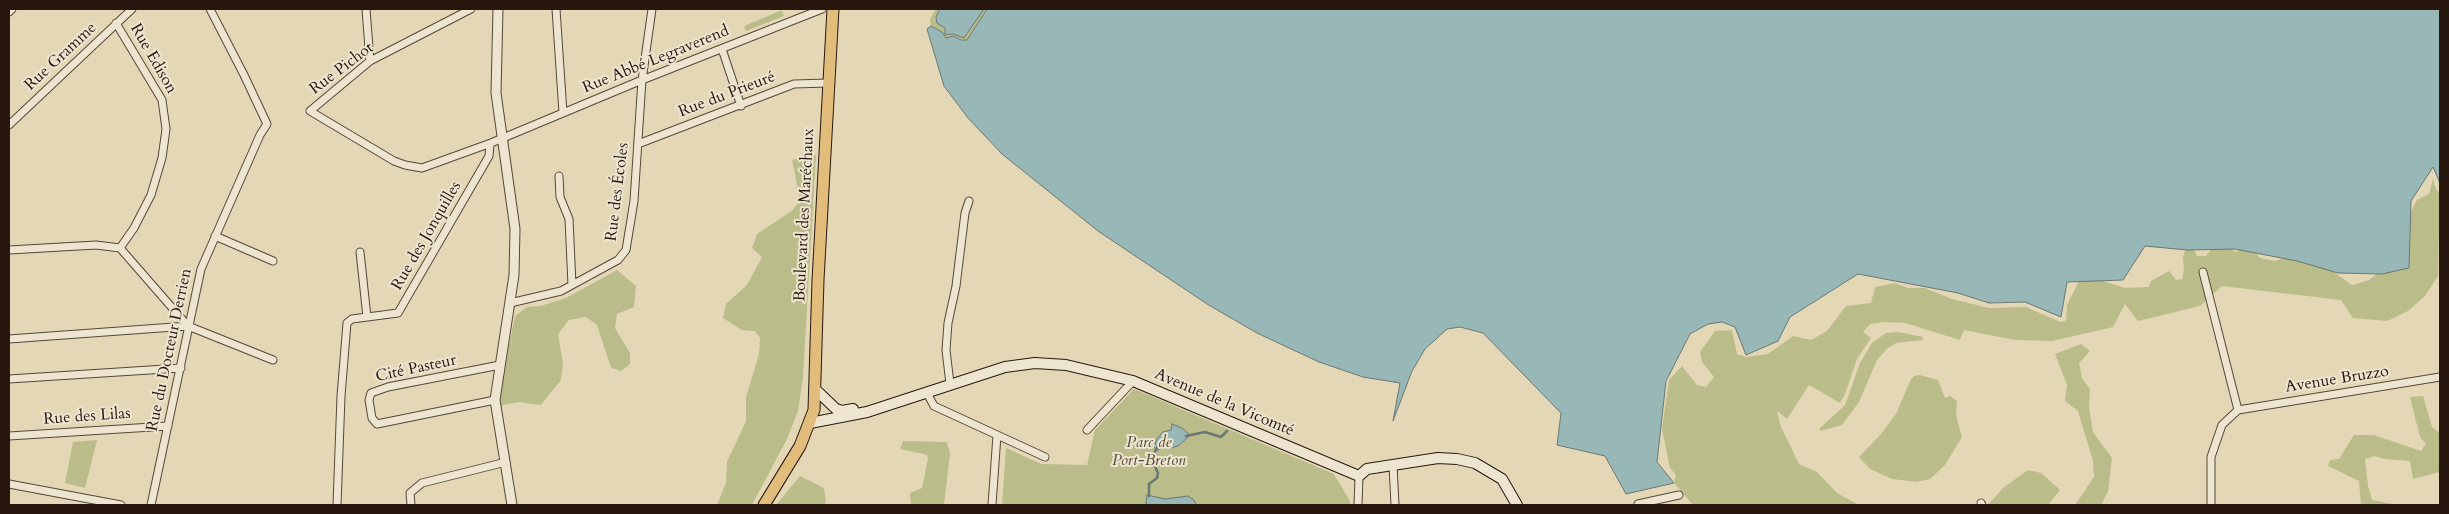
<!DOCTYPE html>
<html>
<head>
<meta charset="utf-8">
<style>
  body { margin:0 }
  #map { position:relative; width:2449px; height:514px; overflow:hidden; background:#e4d7b6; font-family:Cardo,serif }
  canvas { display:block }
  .frame { position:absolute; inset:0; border:10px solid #27170f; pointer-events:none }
</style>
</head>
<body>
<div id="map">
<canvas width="2449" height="514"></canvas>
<div class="frame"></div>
</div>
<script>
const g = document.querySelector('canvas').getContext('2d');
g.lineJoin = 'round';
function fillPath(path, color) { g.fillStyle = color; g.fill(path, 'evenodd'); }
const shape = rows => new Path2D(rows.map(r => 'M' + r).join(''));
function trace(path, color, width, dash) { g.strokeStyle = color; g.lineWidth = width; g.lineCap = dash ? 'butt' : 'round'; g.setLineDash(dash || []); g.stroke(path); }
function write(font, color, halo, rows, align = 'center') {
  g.font = font + ' Cardo,serif'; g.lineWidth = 4; g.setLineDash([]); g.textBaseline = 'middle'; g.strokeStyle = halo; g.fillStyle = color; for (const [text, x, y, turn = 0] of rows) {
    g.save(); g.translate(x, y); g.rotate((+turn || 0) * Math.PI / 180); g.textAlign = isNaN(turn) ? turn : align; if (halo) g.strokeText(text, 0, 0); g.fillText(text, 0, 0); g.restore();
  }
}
fillPath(shape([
  [936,9,987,9,970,38,964,41,954,36,946,38,942,32,931,26,930,19],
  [780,11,782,11,784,16,746,31,744,28,746,25],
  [816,155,803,377,798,411,787,439,752,505,717,505,726,483,727,462,746,421,746,397,759,354,760,338,755,331,742,330,723,318,726,304,747,285,762,257,752,248,757,234,793,210,800,199,792,160],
  [2433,179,2436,189,2440,194,2438,276,2425,296,2408,311,2387,321,2353,318,2341,300,2222,286,2200,306,2138,321,2125,304,2113,327,2052,341,2015,340,1964,330,1960,340,1905,323,1884,322,1870,324,1863,332,1871,338,1857,359,1845,394,1840,403,1809,385,1787,419,1777,411,1781,427,1799,464,1817,472,1837,493,1859,505,1693,505,1674,483,1676,475,1670,468,1662,429,1669,380,1682,366,1697,385,1706,387,1714,377,1702,362,1700,352,1715,331,1732,330,1737,354,1746,357,1768,354,1793,336,1811,340,1827,331,1846,306,1871,303,1875,287,1895,283,1908,288,1925,288,1952,299,1989,308,2026,307,2060,322,2066,321,2067,305,2081,277,2091,277,2125,288,2149,287,2151,281,2169,271,2176,280,2182,279,2184,270,2183,257,2186,247,2192,246,2197,256,2206,256,2213,247,2229,245,2235,252,2245,247,2253,249,2260,258,2276,261,2290,255,2321,263,2352,285,2369,280,2382,270,2417,200,2429,194],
  [617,270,636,286,634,307,617,314,615,328,630,353,630,364,621,371,611,368,597,325,586,317,569,320,558,334,563,363,561,380,541,405,518,402,499,406,499,394,515,316,527,307,541,306,566,298],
  [1898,332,1923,337,1923,340,1896,343,1887,349,1877,360,1859,402,1842,425,1820,431,1820,428,1845,405,1860,363,1872,343,1886,333],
  [2081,344,2090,351,2079,363,2082,378,2090,389,2089,408,2093,432,2112,458,2108,492,2101,505,2075,505,2094,477,2093,461,2078,411,2065,401,2067,385,2055,354],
  [1920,375,1938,380,1945,398,1950,396,1957,401,1956,415,1962,437,1945,465,1930,479,1917,482,1892,479,1870,469,1859,457,1881,434,1896,414,1910,381,1914,376],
  [1134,389,1334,474,1350,501,1350,505,1002,505,1006,448,1041,464,1087,465,1095,430],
  [2423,396,2432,427,2440,433,2440,472,2413,479,2410,461,2385,459,2374,456,2365,459,2368,486,2372,500,2397,505,2361,505,2359,481,2328,466,2330,460,2339,459,2354,435,2374,435,2421,451,2426,444,2420,437,2410,397],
  [97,440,85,488,65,483,73,442],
  [903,441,947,442,950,453,944,505,911,505,910,493,922,488,928,459,927,455,900,449],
  [2028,470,2041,473,2060,490,2048,505,1988,505,2003,488],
  [800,476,824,488,826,502,824,505,776,505]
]), '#babd89');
const water = shape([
  [940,9,984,9,964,38,953,34,945,35,945,28,937,23,936,17,940,9],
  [987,9,2440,9,2440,183,2433,167,2411,201,2409,268,2382,274,2338,273,2297,261,2235,249,2187,250,2145,246,2123,280,2067,282,2061,317,2025,302,1989,303,1958,293,1858,274,1790,317,1778,341,1746,355,1735,327,1722,322,1708,324,1690,334,1666,381,1657,462,1674,483,1626,494,1605,456,1557,445,1561,413,1483,333,1460,327,1447,329,1425,349,1412,371,1393,421,1400,383,1363,377,1319,362,1257,333,1207,304,1098,231,1002,154,968,118,944,86,927,29,931,26,942,32,946,38,953,36,961,40,967,40,987,9],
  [1172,424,1182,428,1189,434,1188,437,1178,446,1170,448,1164,445,1157,451,1154,446,1157,439,1163,432,1171,430,1172,424],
  [1147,495,1165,499,1188,496,1194,500,1196,505,1146,505,1147,495]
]);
fillPath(water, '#98b7b7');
trace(water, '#6b7774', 1);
trace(shape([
  [1186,436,1205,432,1221,437,1227,431],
  [1149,496,1149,484,1157,478,1158,473,1153,462,1154,453,1158,446]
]), '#6b7774', 2.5);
const minor = shape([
  [366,9,370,61],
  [471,9,370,61,310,111,394,161,405,165,422,168,491,143,642,80,822,9],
  [556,9,563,113],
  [9,12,12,9],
  [116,23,162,100,166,129,162,158,151,195,134,228,120,248],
  [722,49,741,106],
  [9,125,132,9],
  [638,144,794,84,828,83],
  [559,176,560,197,569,219,572,285],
  [215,236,273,261],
  [9,250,96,245,120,248,188,326],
  [360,252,367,317],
  [2203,272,2238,410],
  [510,303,561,291,618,260,626,250,634,201,642,80,652,9],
  [9,339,188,326,273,360],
  [9,379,181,368],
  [950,384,946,350,948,323,956,286,965,213,969,201],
  [927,393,934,406,1045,457],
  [495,400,377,424,372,418,369,400,371,393,388,387,500,365],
  [1087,430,1133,381],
  [9,436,168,426],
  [1393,465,1395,505],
  [9,484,121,505],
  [1981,503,1982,505],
  [151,505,201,269,260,135,267,124,244,75,210,9],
  [337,505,341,396,347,323,352,319,398,313,489,156,490,144],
  [411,505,410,493,422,483,506,462],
  [992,505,997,435],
  [1358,505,1359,476],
  [1639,505,1638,504,1679,495],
  [2211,505,2211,457,2222,425,2238,410,2440,377]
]);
const tertiary = shape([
  [498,9,496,93,515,229,514,275,495,400,512,505]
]);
const secondary = shape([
  [815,389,836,409,842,411,853,409],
  [810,423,867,412,1005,367,1035,363,1066,365,1133,381,1359,476,1367,469,1438,458,1457,459,1475,463,1502,479,1517,505]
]);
const primary = shape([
  [764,505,800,446,814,410,818,280,833,9]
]);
trace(minor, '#564739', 9);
trace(tertiary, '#564739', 11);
trace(secondary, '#27170f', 12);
trace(primary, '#27170f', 13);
trace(minor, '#ede5d0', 7);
trace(tertiary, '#ede5d0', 9);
trace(secondary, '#ede5d0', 10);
trace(primary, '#e2bc7b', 11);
write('16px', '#27170f', '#ede5d0', [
  ["Rue Gramme",61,57,-43],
  ["Rue Edison",153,59,60],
  ["Rue Abbé Legraverend",656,60,-22],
  ["Rue Pichot",342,69,-37],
  ["Rue du Prieuré",727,95,-21],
  ["Rue des Écoles",618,192,-83],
  ["Boulevard des Maréchaux",805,215,-87],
  ["Rue des Jonquilles",427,236,-60],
  ["Rue du Docteur Derrien",170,350,-78],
  ["Cité Pasteur",416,369,-12],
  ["Avenue Bruzzo",2337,380,-9],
  ["Avenue de la Vicomté",1224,403,23],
  ["Rue des Lilas",87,417,-4]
]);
write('italic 16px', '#534934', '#ede5d0', [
  ["Parc de",1149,443],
  ["Port-Breton",1149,461]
]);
</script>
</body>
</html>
